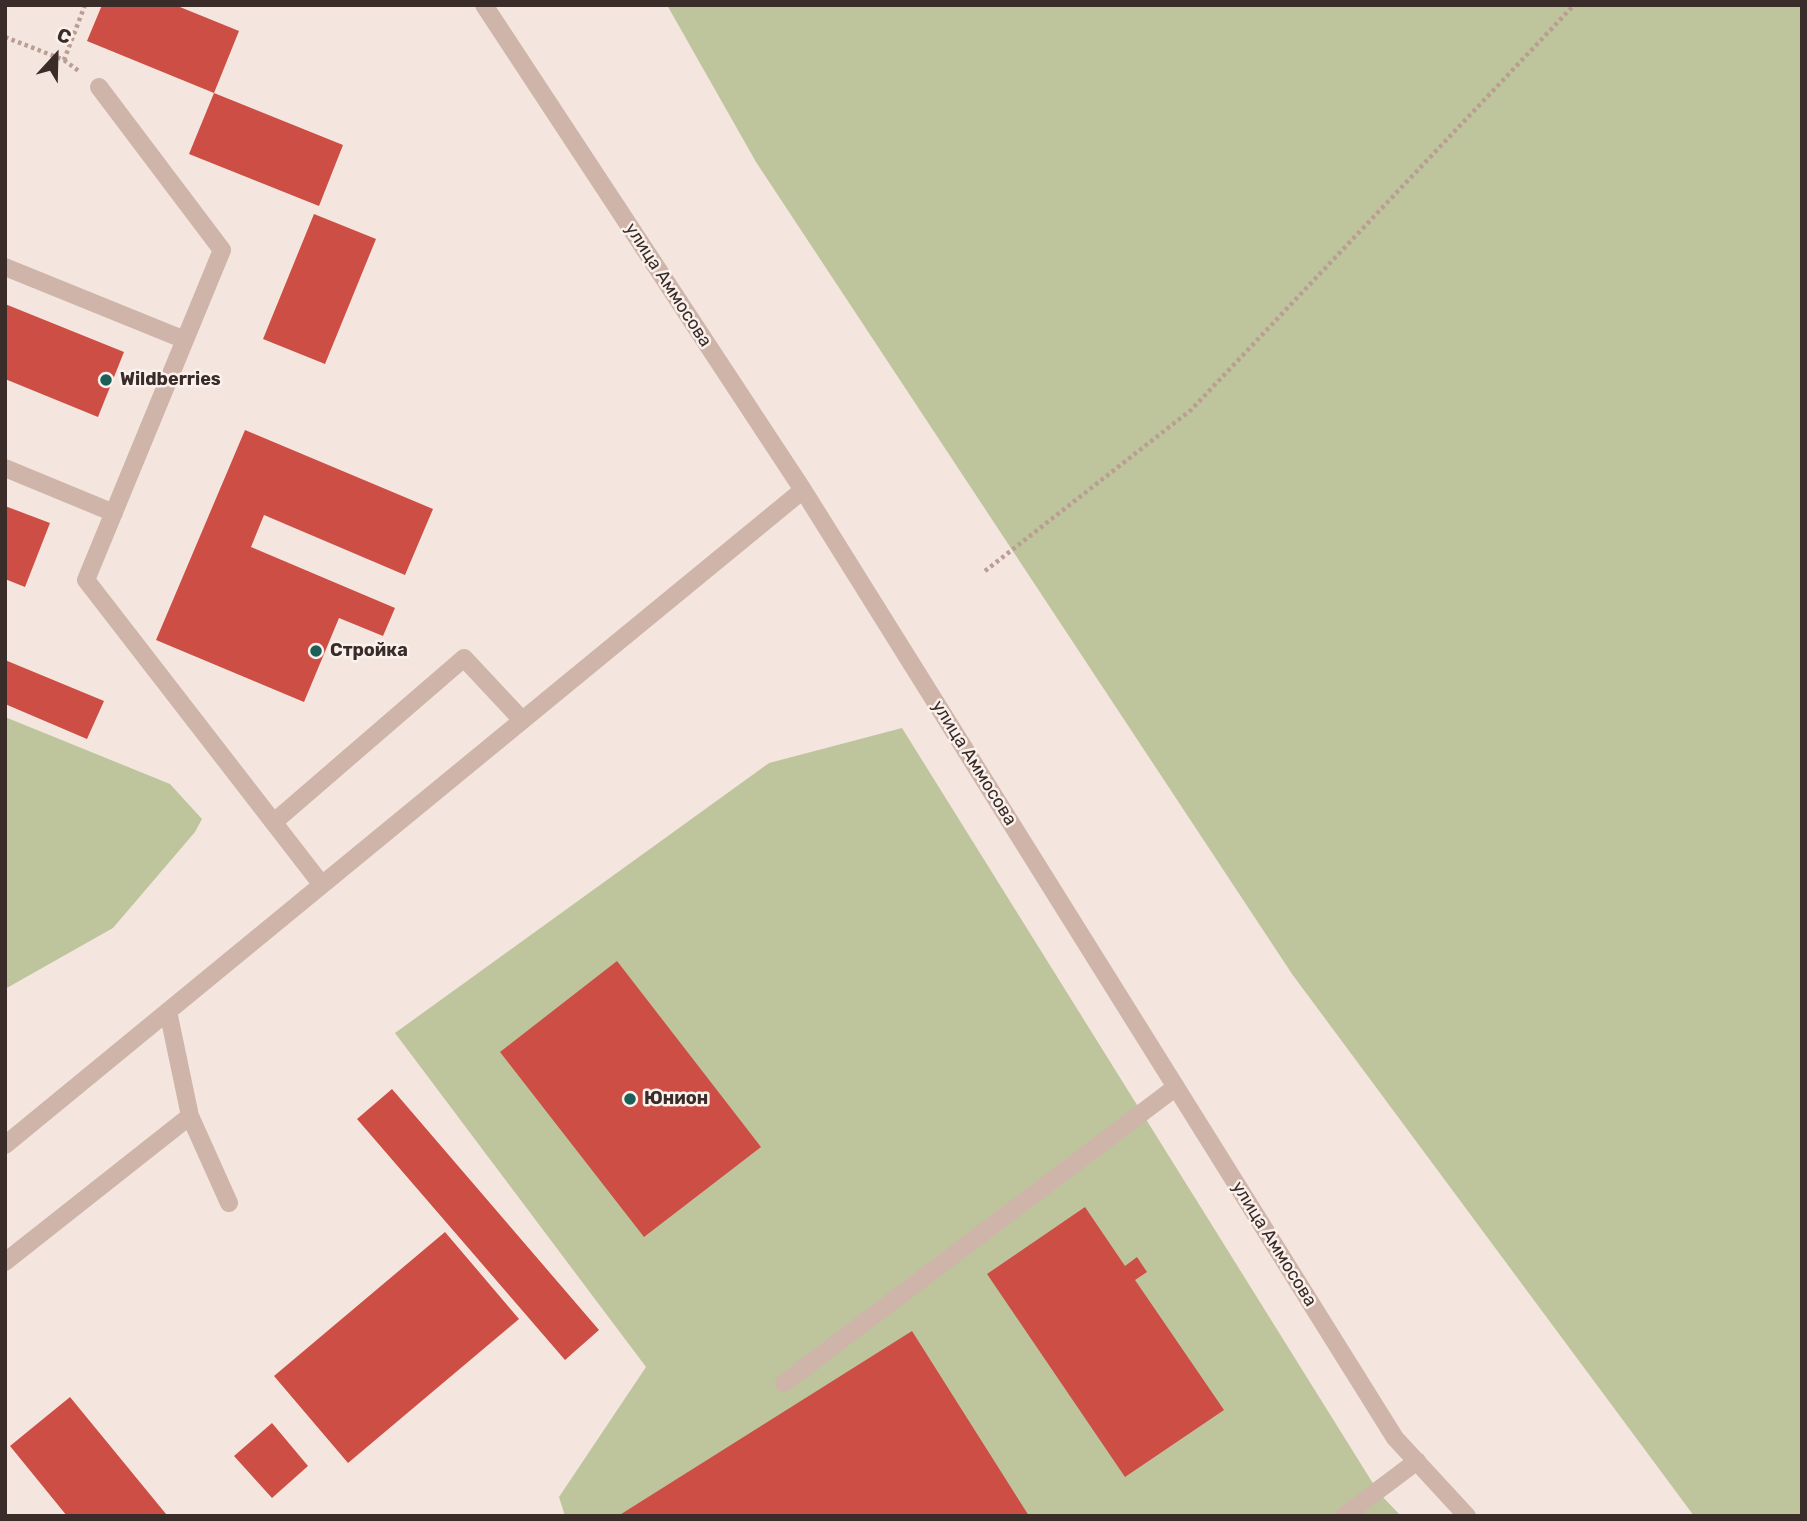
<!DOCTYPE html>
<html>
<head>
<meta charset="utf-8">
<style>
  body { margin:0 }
  #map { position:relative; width:1807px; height:1521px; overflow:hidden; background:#f4e6df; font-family:Rubik,sans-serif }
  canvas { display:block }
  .frame { position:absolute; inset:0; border:7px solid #3a2c29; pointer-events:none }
  .north { position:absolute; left:21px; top:21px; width:70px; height:70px; -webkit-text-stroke:5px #fbf1ec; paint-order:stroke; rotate:22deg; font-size:19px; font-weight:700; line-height:28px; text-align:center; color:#3a2c29 }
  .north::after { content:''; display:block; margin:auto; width:24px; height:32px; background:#3a2c29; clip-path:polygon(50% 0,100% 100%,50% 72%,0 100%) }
</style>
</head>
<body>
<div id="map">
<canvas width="1807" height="1521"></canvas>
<div class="frame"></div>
<div class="north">С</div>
</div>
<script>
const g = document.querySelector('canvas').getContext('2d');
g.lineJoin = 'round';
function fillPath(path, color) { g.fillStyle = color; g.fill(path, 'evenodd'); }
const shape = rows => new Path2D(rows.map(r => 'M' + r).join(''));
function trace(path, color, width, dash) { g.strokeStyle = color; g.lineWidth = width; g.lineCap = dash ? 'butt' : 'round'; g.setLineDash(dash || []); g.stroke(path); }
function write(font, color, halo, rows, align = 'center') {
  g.font = font + ' Rubik,sans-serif'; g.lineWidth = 5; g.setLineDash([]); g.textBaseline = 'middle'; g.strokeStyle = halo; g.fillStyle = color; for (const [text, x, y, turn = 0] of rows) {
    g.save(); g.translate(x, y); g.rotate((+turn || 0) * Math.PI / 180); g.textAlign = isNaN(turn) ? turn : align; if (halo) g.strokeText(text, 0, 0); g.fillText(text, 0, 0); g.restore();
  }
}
fillPath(shape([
  [667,5,1802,5,1802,1516,1694,1516,1292,974,756,162],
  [5,717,170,784,202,819,195,832,113,928,5,989],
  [902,728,1379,1493,1401,1516,565,1516,559,1497,646,1367,395,1033,769,763]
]), '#bec59d');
fillPath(shape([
  [102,5,175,5,239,31,214,93,343,145,319,206,189,154,214,93,87,41],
  [314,214,376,239,325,364,263,339],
  [5,304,124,352,98,417,5,379],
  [245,430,433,509,405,575,264,515,251,547,395,608,383,636,339,618,304,702,156,640],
  [5,506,50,523,25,587,5,579],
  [5,660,104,701,87,739,5,704],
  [617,961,761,1147,644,1237,500,1052],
  [392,1089,599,1330,565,1360,357,1119],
  [1085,1207,1125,1266,1137,1257,1147,1272,1135,1280,1224,1410,1125,1477,987,1274],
  [445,1232,519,1319,348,1463,274,1376],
  [912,1331,1029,1516,618,1516],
  [70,1397,166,1514,163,1516,67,1516,10,1446],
  [272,1423,308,1466,272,1498,234,1456]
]), '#cd4e44');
trace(shape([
  [5,37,64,60,85,5],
  [64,60,80,72],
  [985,571,1191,410,1574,5]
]), '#ba9d93', 4.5, [3.5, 3.5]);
trace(shape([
  [484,5,803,490,1395,1438,1467,1516],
  [99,87,222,250,86,580,322,885],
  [5,267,185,340],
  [5,468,114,513],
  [274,822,464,658,522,720],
  [190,1116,229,1203],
  [5,1145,803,490],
  [5,1262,190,1116,168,1011],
  [784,1383,1176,1087],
  [1344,1516,1417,1461]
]), '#ceb4a9', 18);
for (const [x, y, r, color] of [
  [106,380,7,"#1c5f58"],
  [316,651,7,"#1c5f58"],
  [630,1099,7,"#1c5f58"]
]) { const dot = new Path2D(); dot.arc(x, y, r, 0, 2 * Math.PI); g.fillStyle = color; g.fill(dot); trace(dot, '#fbf1ec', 2.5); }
write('18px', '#3a2c29', '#fbf1ec', [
  ["улица Аммосова",668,285,57],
  ["улица Аммосова",974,763,58],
  ["улица Аммосова",1274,1244,58]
]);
write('bold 18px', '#3a2c29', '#fbf1ec', [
  ["Wildberries",120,380],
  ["Стройка",330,651],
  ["Юнион",644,1099]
], 'left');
</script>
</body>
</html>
